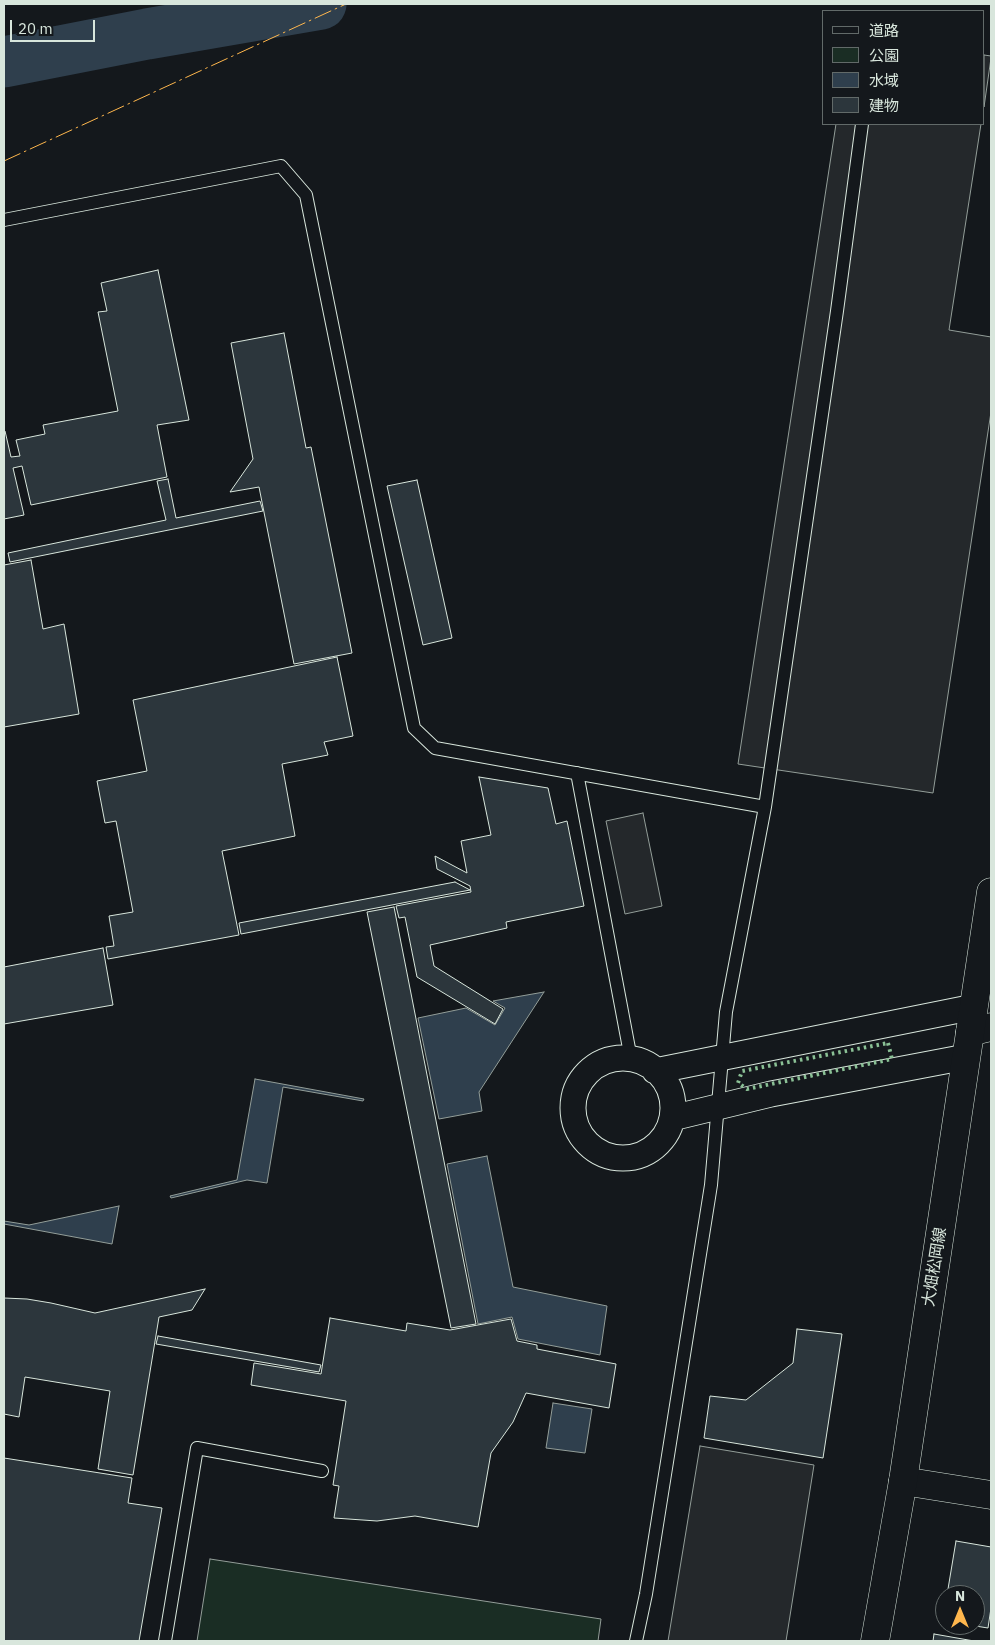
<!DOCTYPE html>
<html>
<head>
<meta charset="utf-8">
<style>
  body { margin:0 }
  #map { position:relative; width:995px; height:1645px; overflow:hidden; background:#14181c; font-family:"IBM Plex Sans","Noto Sans JP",sans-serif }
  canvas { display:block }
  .frame { position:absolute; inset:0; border:5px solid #d8e6dc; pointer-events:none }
  .legend { position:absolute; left:822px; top:10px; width:162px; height:115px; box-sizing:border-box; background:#14181c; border:1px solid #626a69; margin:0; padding:6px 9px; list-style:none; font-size:15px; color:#d8e6dc }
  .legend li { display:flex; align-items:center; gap:10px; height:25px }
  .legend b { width:25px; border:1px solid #626a69 }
  .north { position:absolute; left:935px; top:1585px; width:50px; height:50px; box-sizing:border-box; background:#14181c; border:1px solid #626a69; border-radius:50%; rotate:0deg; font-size:14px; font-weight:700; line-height:20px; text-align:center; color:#d8e6dc }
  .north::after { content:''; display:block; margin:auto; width:18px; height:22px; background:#ffb74d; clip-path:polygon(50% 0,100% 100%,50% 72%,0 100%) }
  .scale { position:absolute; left:10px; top:20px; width:85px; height:22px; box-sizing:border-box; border:2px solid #d8e6dc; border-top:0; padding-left:6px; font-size:15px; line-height:18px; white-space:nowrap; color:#d8e6dc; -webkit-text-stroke:4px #14181c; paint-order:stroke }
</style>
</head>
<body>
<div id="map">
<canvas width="995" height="1645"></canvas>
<div class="frame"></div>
<ul class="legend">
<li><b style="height:6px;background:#14181c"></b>道路</li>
<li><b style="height:14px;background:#1a2d24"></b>公園</li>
<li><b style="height:14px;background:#2f3f4d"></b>水域</li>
<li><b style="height:14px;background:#2c363c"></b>建物</li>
</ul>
<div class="north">N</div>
<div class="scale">20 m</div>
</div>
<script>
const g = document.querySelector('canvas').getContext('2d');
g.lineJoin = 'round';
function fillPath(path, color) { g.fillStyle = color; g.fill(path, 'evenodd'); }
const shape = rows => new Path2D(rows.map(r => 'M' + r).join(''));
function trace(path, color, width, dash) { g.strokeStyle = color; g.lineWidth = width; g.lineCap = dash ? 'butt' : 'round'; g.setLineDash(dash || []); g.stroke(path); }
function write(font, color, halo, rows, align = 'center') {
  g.font = font + ' "IBM Plex Sans","Noto Sans JP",sans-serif'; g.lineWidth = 4; g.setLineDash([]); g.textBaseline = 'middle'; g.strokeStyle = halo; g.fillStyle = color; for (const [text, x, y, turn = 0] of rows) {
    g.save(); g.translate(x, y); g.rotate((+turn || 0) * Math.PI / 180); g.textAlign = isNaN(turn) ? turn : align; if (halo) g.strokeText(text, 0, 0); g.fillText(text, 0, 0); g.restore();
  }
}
const green = shape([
  [210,1559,601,1619,598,1641,197,1641,210,1559]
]);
fillPath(green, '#1a2d24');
trace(green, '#939e99', 1);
const parking = shape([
  [984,55,991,56,991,58,984,107,984,55],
  [836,124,981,124,949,330,991,337,991,412,933,793,738,764,836,124],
  [643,813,662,906,625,914,606,821,643,813],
  [700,1446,814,1465,786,1641,668,1641,700,1446]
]);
fillPath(parking, '#24282b');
trace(parking, '#939e99', 1);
const water = shape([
  [544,992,479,1092,482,1111,439,1119,418,1018,466,1008,495,1025,505,1008,493,1001,544,992],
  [255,1079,364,1099,363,1101,283,1087,267,1183,247,1180,171,1198,170,1196,237,1180,255,1079],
  [487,1156,513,1287,607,1306,600,1355,518,1339,512,1317,478,1324,447,1164,487,1156],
  [119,1206,112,1244,4,1224,4,1221,29,1225,119,1206],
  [553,1403,592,1409,585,1453,546,1448,553,1403]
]);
fillPath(water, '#2f3f4d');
trace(water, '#939e99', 1);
trace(shape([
  [4,62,147,34,321,4]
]), '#2f3f4d', 51);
const building = shape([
  [158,270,189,420,157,425,167,477,31,505,22,466,13,468,24,515,4,519,4,432,5,431,11,457,20,456,16,440,45,434,43,425,118,411,98,312,107,311,101,283,158,270],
  [284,333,306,448,311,447,352,653,294,664,259,487,230,492,253,459,231,343,284,333],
  [168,479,176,518,260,501,263,511,10,562,8,553,166,520,157,481,168,479],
  [417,480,452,638,423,645,387,486,417,480],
  [31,560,43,629,64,624,79,714,4,727,4,565,31,560],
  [337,657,353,736,324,742,328,755,282,764,295,836,222,851,239,935,108,959,106,947,114,946,109,916,133,912,116,821,105,823,97,781,147,771,133,700,337,657],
  [479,777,548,788,556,824,567,821,584,906,506,922,507,928,430,945,434,966,503,1009,495,1024,417,977,405,917,399,918,396,906,471,892,470,886,437,869,435,856,467,873,461,841,491,835,479,777],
  [455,882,470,890,241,934,239,923,455,882],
  [394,907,476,1324,451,1328,367,912,394,907],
  [103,948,113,1005,4,1024,4,967,103,948],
  [205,1289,192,1310,159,1317,133,1475,98,1469,110,1391,25,1377,19,1417,4,1414,4,1298,27,1299,51,1303,95,1313,205,1289],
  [330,1318,406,1331,407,1323,450,1330,511,1319,517,1341,537,1345,537,1349,616,1364,609,1408,526,1393,513,1422,491,1453,478,1527,415,1516,377,1521,334,1518,339,1486,333,1485,346,1401,251,1385,254,1363,321,1374,330,1318],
  [797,1329,842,1334,823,1458,704,1438,710,1396,746,1400,793,1363,797,1329],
  [158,1336,321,1365,319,1372,156,1344,158,1336],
  [4,1458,132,1478,128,1503,162,1508,139,1641,4,1641,4,1458],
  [956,1541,991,1547,991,1608,988,1628,969,1625,975,1625,975,1595,947,1595,956,1541],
  [934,1634,974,1641,933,1641,934,1634]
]);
fillPath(building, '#2c363c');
trace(building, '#d8e6dc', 1);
const service = shape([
  [4,220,281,166,306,195,414,728,435,748,765,807],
  [577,773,631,1059],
  [165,1641,197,1448,322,1471],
  [636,1641,646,1594,711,1185,726,1012,765,807,837,311,862,124]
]);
const minor = shape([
  '573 1108a50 50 0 1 1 100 0a50 50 0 1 1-100 0Z',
  [655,1071,974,1007],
  [672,1118,771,1094,966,1057]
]);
const tertiary = shape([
  [970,1032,991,1027],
  [903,1481,991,1495]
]);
const secondary = shape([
  [875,1641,903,1481,991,892]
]);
trace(service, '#d8e6dc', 14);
trace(minor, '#d8e6dc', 27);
trace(tertiary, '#d8e6dc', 29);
trace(secondary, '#d8e6dc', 29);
trace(service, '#14181c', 12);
trace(minor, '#14181c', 25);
trace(tertiary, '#14181c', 28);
trace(secondary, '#14181c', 28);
trace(shape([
  [888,1043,892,1059,747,1089,738,1083,742,1071,888,1043]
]), '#8ac095', 4, [2.5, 4]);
trace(shape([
  [4,161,346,4]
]), '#ffb74d', 1, [18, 4, 2.5, 4]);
write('16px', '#d8e6dc', '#14181c', [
  ["大畑松岡線",935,1267,-81]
]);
</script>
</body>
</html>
